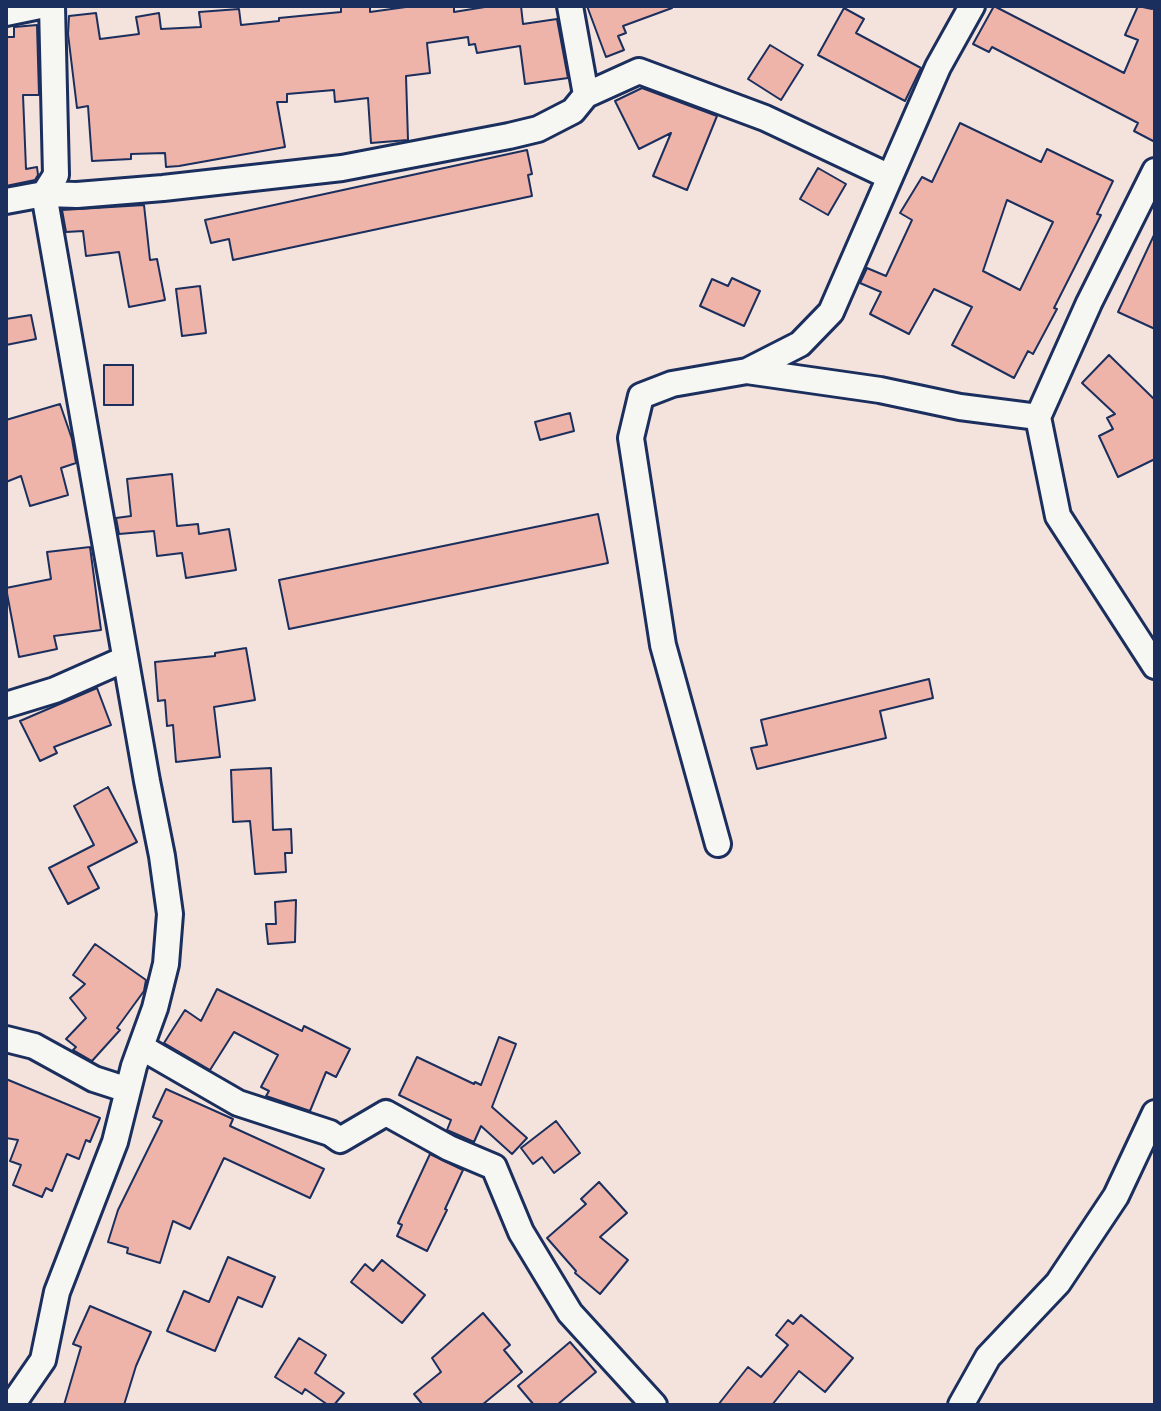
<!DOCTYPE html>
<html>
<head>
<meta charset="utf-8">
<style>
  body { margin:0 }
  #map { position:relative; width:1161px; height:1411px; overflow:hidden; background:#f4e2dc; font-family:Mali,sans-serif }
  canvas { display:block }
  .frame { position:absolute; inset:0; border:8px solid #1b2f5e; pointer-events:none }
</style>
</head>
<body>
<div id="map">
<canvas width="1161" height="1411"></canvas>
<div class="frame"></div>
</div>
<script>
const g = document.querySelector('canvas').getContext('2d');
g.lineJoin = 'round';
function fillPath(path, color) { g.fillStyle = color; g.fill(path, 'evenodd'); }
const shape = rows => new Path2D(rows.map(r => 'M' + r).join(''));
function trace(path, color, width, dash) { g.strokeStyle = color; g.lineWidth = width; g.lineCap = dash ? 'butt' : 'round'; g.setLineDash(dash || []); g.stroke(path); }
const building = shape([
  [341,6,370,6,370,12,413,6,454,6,454,12,491,6,521,6,523,24,557,19,568,78,525,84,520,46,477,53,475,44,469,45,468,37,427,43,430,73,406,76,408,140,371,143,368,98,335,102,334,90,287,94,287,102,277,102,285,147,179,166,166,167,165,153,131,154,131,159,92,161,88,106,77,108,68,34,69,16,96,13,100,39,139,34,136,17,159,13,161,29,201,27,199,12,239,9,241,25,279,21,279,18,341,12,341,6],
  [587,6,671,6,672,8,623,26,626,33,618,36,624,50,606,57,587,6],
  [994,6,1124,73,1138,40,1125,35,1138,6,1152,9,1155,6,1155,142,1134,131,1138,123,992,47,989,52,973,44,994,6],
  [844,8,864,19,856,33,921,68,905,101,818,55,844,8],
  [37,25,39,95,23,95,26,169,37,167,38,175,35,180,6,186,6,37,14,37,14,27,37,25],
  [770,45,803,65,781,100,748,79,770,45],
  [642,88,717,116,687,190,653,176,671,133,639,149,615,101,642,88],
  [960,123,1041,162,1047,149,1113,181,1097,214,1101,215,1054,308,1057,309,1033,354,1028,351,1014,378,952,345,972,307,934,289,909,334,870,314,881,292,860,283,867,268,886,276,912,220,900,213,922,177,932,182,960,123],
  [1007,200,1053,222,1020,290,983,271,1007,200],
  [527,150,532,174,528,175,532,196,233,260,229,239,211,243,205,220,527,150],
  [818,168,846,184,828,215,800,199,818,168],
  [144,205,150,260,157,259,165,300,129,307,119,252,86,256,83,231,66,232,62,210,144,205],
  [1155,233,1155,329,1118,312,1155,233],
  [732,278,760,291,744,326,700,306,712,279,728,286,732,278],
  [200,286,206,333,182,336,176,289,200,286],
  [31,315,36,339,6,345,6,319,31,315],
  [1109,355,1155,400,1155,459,1118,477,1099,436,1113,429,1107,418,1115,414,1082,383,1109,355],
  [104,365,133,365,133,405,104,405,104,365],
  [60,404,72,439,76,463,61,468,68,495,30,506,21,476,6,482,6,420,60,404],
  [570,413,574,431,540,440,535,422,570,413],
  [172,474,177,526,198,524,199,534,229,529,236,570,186,578,182,553,157,556,154,531,119,534,116,518,131,516,127,479,172,474],
  [598,514,608,563,289,629,279,580,598,514],
  [90,547,101,630,54,636,57,649,19,657,6,588,51,579,47,552,90,547],
  [246,648,255,700,214,707,220,757,176,762,173,725,167,726,165,700,158,701,155,662,215,656,215,653,246,648],
  [929,679,933,698,880,711,886,738,757,769,751,748,767,745,761,720,929,679],
  [97,688,111,725,54,747,57,753,40,761,20,721,97,688],
  [271,768,273,830,291,829,292,853,285,853,286,872,255,874,250,821,233,822,231,770,271,768],
  [108,787,137,842,88,867,99,888,68,904,49,868,94,845,74,806,108,787],
  [296,900,295,942,268,944,266,924,276,924,275,902,296,900],
  [95,944,146,980,144,991,117,1028,120,1030,92,1061,73,1050,76,1047,66,1039,86,1018,70,998,85,984,73,975,95,944],
  [217,989,302,1031,304,1026,350,1049,336,1077,326,1072,310,1111,266,1096,269,1091,261,1087,278,1055,234,1032,210,1070,164,1043,185,1010,201,1021,217,989],
  [499,1037,516,1044,492,1107,527,1138,512,1154,481,1126,474,1142,447,1130,451,1120,399,1095,417,1057,474,1084,475,1082,481,1085,499,1037],
  [6,1079,100,1118,90,1142,86,1140,79,1159,67,1154,52,1191,46,1188,42,1197,13,1185,21,1165,10,1161,18,1140,6,1138,6,1079],
  [166,1089,233,1119,230,1126,324,1169,310,1198,224,1158,190,1229,173,1221,160,1263,127,1253,128,1248,108,1242,118,1210,162,1121,153,1117,166,1089],
  [556,1121,580,1153,554,1173,542,1157,533,1164,521,1148,556,1121],
  [430,1154,463,1170,445,1209,447,1210,427,1251,397,1236,402,1225,398,1223,430,1154],
  [599,1182,627,1213,600,1237,628,1260,600,1294,575,1273,576,1271,547,1238,586,1204,581,1199,599,1182],
  [228,1257,275,1277,262,1307,238,1297,215,1351,167,1331,184,1291,209,1302,228,1257],
  [382,1260,425,1295,402,1323,351,1282,365,1264,373,1271,382,1260],
  [90,1306,151,1332,136,1366,124,1405,64,1405,81,1347,73,1344,90,1306],
  [483,1313,510,1345,504,1350,522,1372,482,1405,423,1405,414,1394,441,1372,432,1358,483,1313],
  [801,1315,853,1358,825,1392,799,1371,772,1405,718,1405,748,1367,761,1377,788,1345,776,1335,788,1320,793,1324,801,1315],
  [299,1338,326,1355,315,1373,344,1393,334,1405,328,1405,305,1389,302,1394,275,1377,299,1338],
  [570,1342,596,1372,557,1405,534,1405,518,1386,570,1342]
]);
fillPath(building, '#eeb4a9');
trace(building, '#1b2f5e', 2);
const street = shape([
  [570,6,586,95],
  [972,6,938,67,831,312,800,344,747,371,880,390,960,407,1038,417],
  [6,13,40,6],
  [1155,171,1089,303,1038,417,1058,516,1155,666],
  [44,194,56,175,52,6],
  [6,201,44,194,77,195,163,188,342,168,509,136,538,129,573,111,586,95,639,71,765,118,890,177],
  [6,705,55,690,125,659],
  [718,844,663,645,631,438,641,396,672,384,747,371],
  [6,1039,34,1046,94,1079,128,1090],
  [141,1047,238,1103,330,1133,340,1140,386,1113,449,1148,494,1167,521,1232,570,1313,654,1405],
  [12,1405,43,1360,57,1292,115,1142,134,1066,155,1008,166,964,170,914,162,856,147,781,44,194],
  [961,1405,988,1357,1058,1283,1116,1196,1155,1113]
]);
trace(street, '#1b2f5e', 30);
trace(street, '#f6f6f2', 24);
</script>
</body>
</html>
